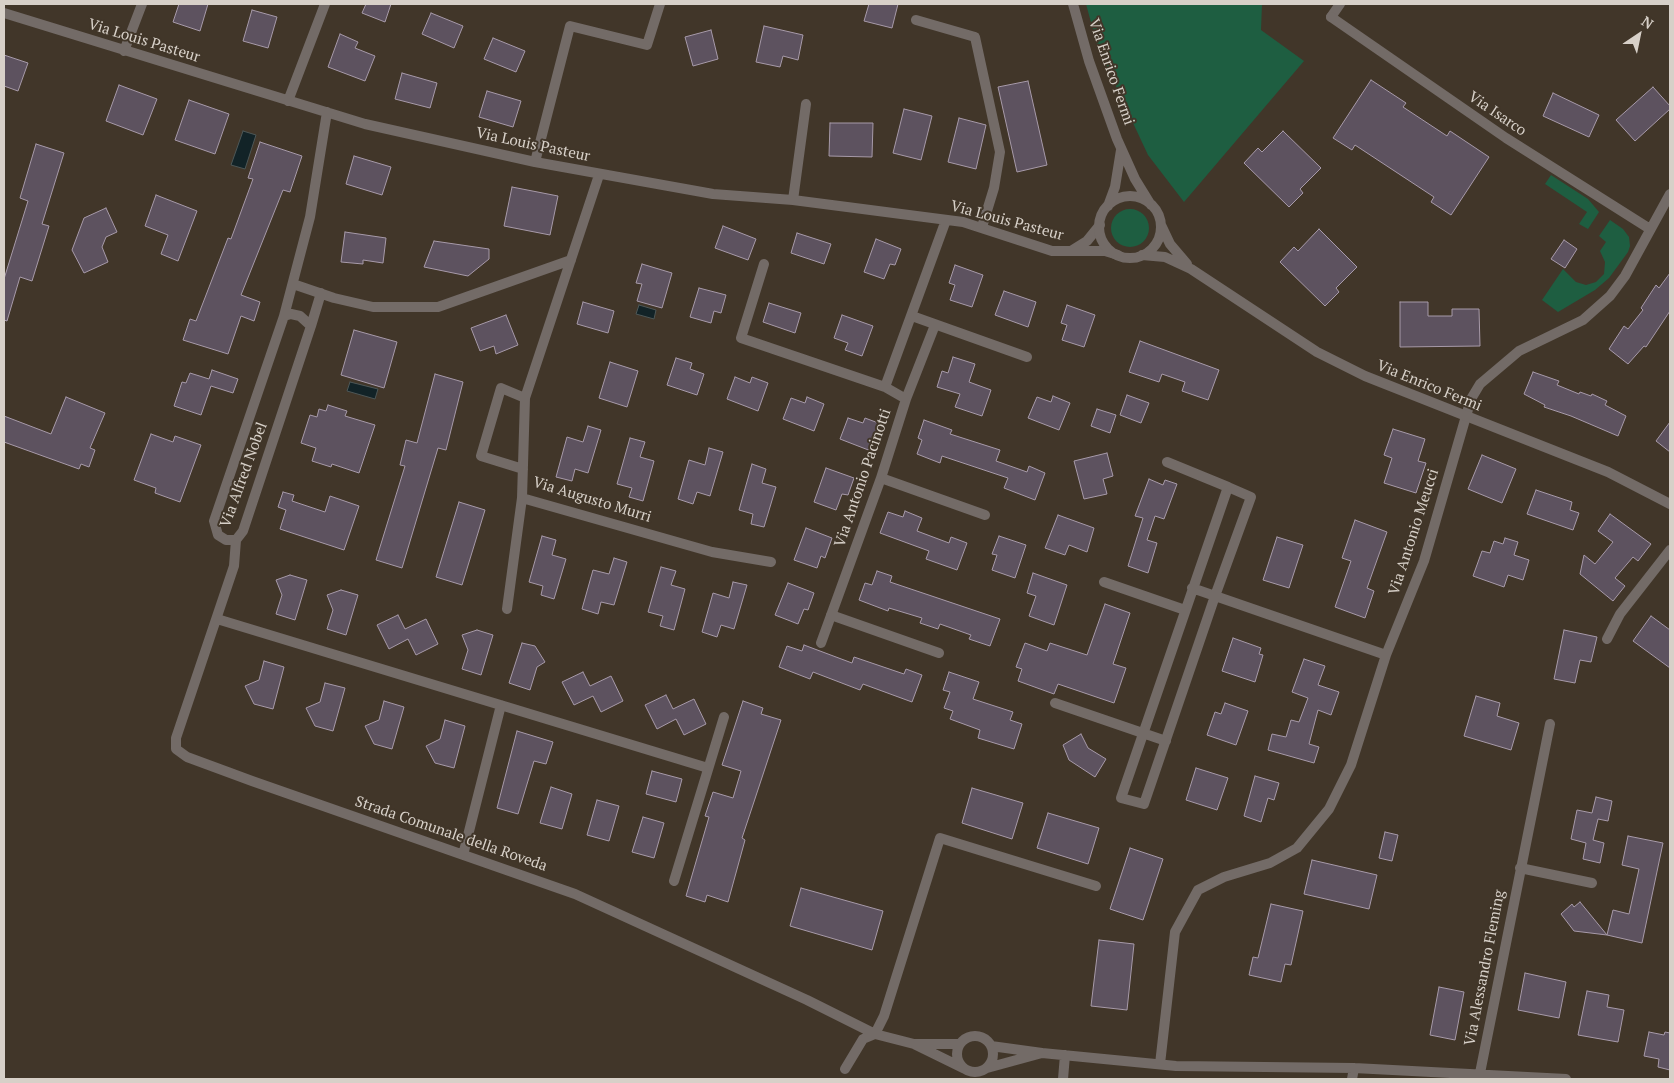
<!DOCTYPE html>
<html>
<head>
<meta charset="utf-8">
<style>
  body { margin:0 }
  #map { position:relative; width:1674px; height:1083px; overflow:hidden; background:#413629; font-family:"PT Serif",serif }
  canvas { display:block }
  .frame { position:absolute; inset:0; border:5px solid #d7d0c8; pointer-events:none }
  .north { position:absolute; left:1614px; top:10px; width:50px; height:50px; -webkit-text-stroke:4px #413629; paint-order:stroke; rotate:34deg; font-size:14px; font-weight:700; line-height:20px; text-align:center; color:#d7d0c8 }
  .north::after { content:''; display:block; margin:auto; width:18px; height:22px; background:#d7d0c8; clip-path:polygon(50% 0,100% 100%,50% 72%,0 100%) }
</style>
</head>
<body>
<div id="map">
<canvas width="1674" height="1083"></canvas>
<div class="frame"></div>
<div class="north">N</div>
</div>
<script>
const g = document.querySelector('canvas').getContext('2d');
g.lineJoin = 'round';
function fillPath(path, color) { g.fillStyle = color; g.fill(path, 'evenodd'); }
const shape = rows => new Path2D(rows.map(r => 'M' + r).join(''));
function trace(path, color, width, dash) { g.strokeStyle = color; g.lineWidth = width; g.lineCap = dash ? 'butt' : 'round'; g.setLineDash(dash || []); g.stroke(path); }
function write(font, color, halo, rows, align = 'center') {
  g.font = font + ' "PT Serif",serif'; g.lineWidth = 4; g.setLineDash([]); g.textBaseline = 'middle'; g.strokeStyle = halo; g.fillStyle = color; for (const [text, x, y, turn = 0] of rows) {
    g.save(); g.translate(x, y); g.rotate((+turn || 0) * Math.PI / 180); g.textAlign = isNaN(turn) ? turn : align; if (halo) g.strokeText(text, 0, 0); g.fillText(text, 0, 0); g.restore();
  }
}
fillPath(shape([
  [1086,4,1262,4,1261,30,1304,61,1184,202,1148,155,1098,48],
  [1551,175,1588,199,1599,212,1588,229,1579,224,1587,212,1545,184],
  '1111 228a19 19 0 1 1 38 0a19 19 0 1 1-38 0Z',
  [1610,220,1623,229,1629,237,1630,246,1628,252,1609,278,1595,290,1558,312,1542,300,1563,269,1576,282,1586,285,1596,282,1604,274,1605,262,1600,251,1606,242,1599,236]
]), '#1e5e41');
const water = shape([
  [243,131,256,135,245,169,231,165,243,131],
  [639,305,656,310,654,319,636,314,639,305],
  [350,382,378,389,375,399,347,391,350,382]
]);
fillPath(water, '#122327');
trace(water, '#4d5757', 1);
const building = shape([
  [179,4,208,4,200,31,173,22,179,4],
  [366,4,391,4,385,22,362,13,366,4],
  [869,4,898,4,892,28,864,21,869,4],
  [252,10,277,17,268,48,243,41,252,10],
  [431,13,463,26,454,48,422,34,431,13],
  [764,26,803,35,798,60,783,56,780,67,756,62,764,26],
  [711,30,718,59,693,66,685,37,711,30],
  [340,34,358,42,355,48,375,56,365,81,328,67,340,34],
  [493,38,525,51,516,72,484,59,493,38],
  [4,55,28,63,18,91,4,86,4,55],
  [402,73,437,83,430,108,395,99,402,73],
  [1371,80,1406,103,1403,107,1447,136,1450,131,1489,157,1451,215,1431,202,1434,197,1355,145,1352,150,1333,138,1371,80],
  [1028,81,1047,165,1017,172,998,87,1028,81],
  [119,85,157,99,143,135,106,121,119,85],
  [1653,87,1670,106,1670,109,1635,141,1616,120,1653,87],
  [487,91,521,101,513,127,479,117,487,91],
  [1553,93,1599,115,1589,137,1543,116,1553,93],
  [189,100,229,114,215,154,175,140,189,100],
  [904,109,932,116,921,160,893,153,904,109],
  [959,118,986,125,976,169,948,162,959,118],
  [830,123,873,123,872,157,829,156,830,123],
  [1283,131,1321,168,1300,189,1303,193,1289,207,1244,163,1258,148,1262,152,1283,131],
  [260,142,302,156,290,192,283,190,241,295,260,302,254,321,241,316,228,354,183,340,190,319,196,321,228,238,231,239,253,179,248,178,260,142],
  [36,144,64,153,42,224,49,226,32,281,20,277,7,321,4,320,4,279,28,201,20,198,36,144],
  [354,156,391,167,382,195,346,184,354,156],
  [512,187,558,196,550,235,504,226,512,187],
  [156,195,197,211,178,261,161,254,168,235,145,226,156,195],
  [106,208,117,232,106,237,102,247,108,262,84,273,72,250,84,218,106,208],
  [723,226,756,239,748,260,715,248,723,226],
  [1319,229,1357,267,1336,288,1339,292,1325,306,1280,262,1294,247,1298,251,1319,229],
  [345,232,386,238,383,263,363,260,363,264,341,262,345,232],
  [797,233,831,244,824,264,791,253,797,233],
  [876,239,901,249,895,265,890,264,884,279,864,272,876,239],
  [1564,240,1577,249,1565,268,1551,259,1564,240],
  [434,241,489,249,489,259,468,276,424,267,434,241],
  [642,264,672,273,662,308,637,301,642,284,636,283,642,264],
  [955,265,983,275,972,307,950,300,955,285,949,283,955,265],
  [1670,273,1670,311,1646,347,1644,346,1628,364,1609,349,1624,326,1628,329,1643,310,1641,308,1656,285,1659,288,1670,273],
  [699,288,726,295,721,313,714,311,711,323,690,317,699,288],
  [1004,291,1036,302,1028,327,995,315,1004,291],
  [583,302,614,311,608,333,577,324,583,302],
  [1400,302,1428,302,1428,316,1452,316,1452,309,1479,309,1480,346,1400,347,1400,302],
  [769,303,801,313,795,333,763,322,769,303],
  [1067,305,1095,315,1084,347,1062,340,1067,325,1061,323,1067,305],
  [506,315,518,345,496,354,494,346,480,351,471,328,506,315],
  [842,315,873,326,862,356,845,350,848,343,834,338,842,315],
  [354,330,397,342,384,388,341,375,354,330],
  [1140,341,1219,370,1208,400,1182,391,1185,382,1162,374,1159,382,1129,372,1140,341],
  [953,357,975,364,969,382,991,390,982,416,955,407,960,394,937,387,942,371,948,373,953,357],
  [676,358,692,363,690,369,704,374,697,395,667,385,676,358],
  [610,362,638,371,627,407,599,398,610,362],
  [212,370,238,379,233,393,211,386,201,415,174,406,182,382,186,383,190,373,209,379,212,370],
  [1533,372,1559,381,1557,385,1579,394,1580,392,1591,396,1592,394,1607,401,1605,405,1626,416,1618,436,1571,416,1544,407,1545,405,1524,394,1533,372],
  [435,374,463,382,446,450,438,448,402,568,376,560,405,466,400,465,406,440,417,443,435,374],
  [735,377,750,383,752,377,768,383,758,411,727,399,735,377],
  [1127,395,1149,403,1141,423,1120,415,1127,395],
  [1053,396,1070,403,1059,430,1028,418,1037,397,1051,402,1053,396],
  [66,397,105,413,90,448,95,450,89,467,81,464,79,469,4,442,4,416,51,434,66,397],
  [807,397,824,404,814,431,783,419,791,398,805,403,807,397],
  [328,405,347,411,345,416,375,425,359,473,332,464,331,467,312,461,316,448,301,443,310,415,317,417,319,409,326,411,328,405],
  [1097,409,1116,415,1110,433,1091,426,1097,409],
  [848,418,863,423,865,418,881,424,871,451,840,439,848,418],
  [924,420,952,430,950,434,1000,450,996,461,1027,472,1029,466,1045,473,1035,500,1004,488,1008,478,942,456,940,463,917,454,922,440,918,438,924,420],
  [1670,422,1670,452,1656,441,1670,422],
  [588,426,601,430,588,473,575,469,572,481,556,477,567,437,583,442,588,426],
  [1393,429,1425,439,1418,461,1426,463,1416,493,1384,483,1392,458,1384,455,1393,429],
  [151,434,173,442,175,436,201,445,180,502,155,493,156,488,134,480,151,434],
  [630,438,645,442,640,457,654,461,643,501,629,497,632,488,617,484,630,438],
  [709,448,723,452,710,496,697,492,693,504,678,499,689,460,705,465,709,448],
  [1107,453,1113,476,1103,479,1107,494,1084,499,1074,461,1107,453],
  [1482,455,1516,469,1502,503,1468,489,1482,455],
  [752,464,766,469,762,483,776,487,764,527,751,524,753,514,739,510,752,464],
  [826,468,854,478,848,495,842,494,836,510,814,502,826,468],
  [1149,479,1163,485,1165,480,1177,484,1164,519,1155,516,1147,540,1157,543,1148,573,1128,566,1143,518,1135,516,1149,479],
  [1536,490,1572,502,1570,510,1579,513,1573,530,1527,514,1536,490],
  [283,492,294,495,292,501,325,512,330,496,359,506,344,550,280,529,286,510,278,507,283,492],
  [459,502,485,510,462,585,436,577,459,502],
  [905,511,922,518,917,531,949,543,951,537,967,543,957,570,926,559,929,551,880,533,888,512,903,517,905,511],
  [1610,514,1651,544,1638,561,1633,557,1615,578,1625,586,1613,601,1580,574,1584,555,1595,564,1613,542,1598,531,1610,514],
  [1058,515,1094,528,1087,552,1069,545,1065,555,1045,548,1058,515],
  [1355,520,1387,532,1367,588,1374,591,1365,618,1335,607,1351,561,1342,558,1355,520],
  [806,528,832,538,825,558,821,556,817,568,794,560,806,528],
  [542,536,556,540,552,555,566,559,554,599,541,595,543,586,529,582,542,536],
  [999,536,1026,545,1015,578,992,570,997,555,992,554,999,536],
  [1277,537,1303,545,1289,588,1263,580,1277,537],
  [1505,538,1518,542,1514,555,1529,560,1523,580,1508,575,1504,587,1473,576,1482,551,1490,553,1494,541,1503,544,1505,538],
  [614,558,627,562,614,605,601,602,598,614,582,609,593,570,609,574,614,558],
  [661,567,676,571,671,585,685,589,674,630,660,626,663,616,648,612,661,567],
  [877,571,892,576,890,582,1000,619,990,646,969,639,971,635,940,624,938,629,920,623,922,618,889,608,888,611,859,600,865,583,872,585,877,571],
  [1033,573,1067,585,1054,625,1029,616,1036,596,1027,593,1033,573],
  [290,575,307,580,295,620,276,614,282,595,276,580,290,575],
  [733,582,747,585,734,629,721,625,717,637,702,632,713,593,729,598,733,582],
  [788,583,814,593,808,610,804,609,798,624,775,615,788,583],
  [341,590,358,595,346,635,327,629,333,610,327,595,341,590],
  [1105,604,1130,613,1113,664,1126,668,1114,703,1058,684,1054,694,1018,681,1022,669,1016,667,1025,643,1047,651,1050,643,1087,655,1105,604],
  [398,615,405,629,426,619,438,644,416,655,408,639,389,649,377,625,398,615],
  [1651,616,1670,630,1670,668,1633,641,1651,616],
  [477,630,493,635,481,675,462,669,468,650,462,635,477,630],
  [1564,630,1597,637,1591,662,1580,660,1575,683,1554,679,1564,630],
  [1233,638,1261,648,1259,654,1263,655,1255,682,1222,671,1233,638],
  [522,643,535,646,545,662,537,667,530,690,509,683,522,643],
  [804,645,852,663,854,657,904,674,906,669,922,675,912,702,863,684,860,690,813,672,810,679,779,667,787,646,802,651,804,645],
  [1304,659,1325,666,1318,685,1339,692,1331,715,1318,710,1309,744,1319,747,1314,763,1268,750,1272,734,1286,737,1291,720,1299,722,1308,698,1292,692,1304,659],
  [264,661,284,667,273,709,254,704,245,686,259,680,264,661],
  [583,672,590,686,611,676,623,701,601,712,593,696,574,705,562,682,583,672],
  [949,672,979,682,973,699,1013,712,1010,720,1022,724,1014,749,978,738,980,730,950,719,953,711,944,708,950,692,943,690,949,672],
  [325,683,345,688,333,731,315,726,306,708,320,702,325,683],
  [666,695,673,709,694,699,706,724,684,735,676,719,657,729,645,705,666,695],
  [1476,696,1500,703,1497,716,1519,723,1511,750,1464,736,1476,696],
  [384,701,404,707,392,749,374,744,365,726,379,720,384,701],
  [743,701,763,708,761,714,781,720,742,838,745,840,728,902,707,895,705,902,686,896,709,817,705,816,713,792,733,798,741,771,722,765,743,701],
  [1225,703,1248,711,1236,745,1207,735,1215,712,1221,714,1225,703],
  [445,720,465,726,454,768,435,763,426,746,440,739,445,720],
  [517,731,553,742,546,764,534,761,518,814,497,808,517,731],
  [1081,734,1088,748,1106,759,1095,777,1069,760,1063,745,1081,734],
  [1196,768,1228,778,1217,810,1186,800,1196,768],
  [652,771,682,779,676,802,646,794,652,771],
  [1255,776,1279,783,1274,800,1268,798,1261,822,1244,816,1255,776],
  [551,787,572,794,562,829,540,823,551,787],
  [972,788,1023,803,1012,839,962,823,972,788],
  [1596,797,1612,801,1608,821,1598,819,1593,840,1604,843,1600,863,1583,859,1586,843,1571,839,1577,810,1592,813,1596,797],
  [597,800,619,806,609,841,587,835,597,800],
  [1048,813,1099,828,1088,864,1037,848,1048,813],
  [643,817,664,823,654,858,632,852,643,817],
  [1385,832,1398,835,1392,861,1379,858,1385,832],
  [1628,836,1663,843,1642,943,1607,935,1613,910,1629,914,1639,869,1622,865,1628,836],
  [1130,848,1163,859,1143,920,1110,909,1130,848],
  [1312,860,1377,875,1369,909,1304,894,1312,860],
  [801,888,883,911,872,950,790,926,801,888],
  [1580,902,1607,935,1574,931,1561,914,1572,904,1574,907,1580,902],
  [1271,904,1303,911,1291,965,1285,964,1281,982,1249,975,1253,957,1258,958,1271,904],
  [1099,940,1134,944,1127,1010,1091,1006,1099,940],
  [1525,973,1566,982,1559,1018,1518,1010,1525,973],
  [1439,987,1464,992,1455,1040,1430,1035,1439,987],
  [1587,991,1609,995,1607,1007,1624,1010,1618,1042,1578,1035,1587,991],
  [1649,1032,1664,1035,1665,1032,1670,1033,1670,1070,1658,1067,1659,1059,1644,1056,1649,1032]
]);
fillPath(building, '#5d525f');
trace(building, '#a79aa9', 1);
trace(shape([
  [1331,17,1340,4]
]), '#736b67', 10);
trace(shape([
  [4,13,365,124,535,162,713,194,793,200,963,222,1052,251,1105,251,1118,255],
  [1331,17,1506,138,1650,229],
  [916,20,975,37,1000,152,994,188,982,227],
  [124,51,142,4],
  [288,101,325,4],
  [535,162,570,26,647,45,660,4],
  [599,175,525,398,522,498,712,552,771,562],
  [793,200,806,104],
  [1071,251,1087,241,1100,225],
  [764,264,741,338,885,387],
  [293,284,334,298,373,307,438,307,571,260],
  [291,314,300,316,311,326,243,531,236,540,226,540,218,535,214,521,284,316,291,314],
  [284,316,310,217,327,112],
  [912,316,1027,357],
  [311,326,321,293],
  [906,399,935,325],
  [1167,462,1228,487],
  [523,469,481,456,501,388,525,398],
  [881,478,985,515],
  [1228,487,1251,497,1215,596,1144,804,1121,798,1228,487],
  [236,540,234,566,176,738,176,749,187,757,252,781,575,894,807,1000,875,1034,914,1044],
  [1104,582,1185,610],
  [1192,588,1386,655],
  [507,609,522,498],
  [831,615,939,653],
  [217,619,708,768],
  [1607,639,1620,614,1670,550],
  [821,643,881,478,906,399,885,387,946,220],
  [1055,703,1166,741],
  [463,855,501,705],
  [1520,868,1592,883],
  [674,881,724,717],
  '957 1054a18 18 0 1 1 36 0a18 18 0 1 1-36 0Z',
  [960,1044,914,1044,963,1068],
  [1042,1053,1176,1066,1354,1068,1566,1079],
  [1160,1064,1175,932,1198,890,1224,877,1270,863,1297,848,1329,809,1351,765,1386,655,1424,561,1471,399,1480,384,1519,351,1583,320,1610,296,1625,276,1670,194],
  [987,1068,1042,1053,991,1046],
  [845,1069,863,1039,875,1034,884,1016,940,838,1096,886],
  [1480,1073,1550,724],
  [1063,1079,1065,1055],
  [1352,1079,1354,1068]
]), '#736b67', 10);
trace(shape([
  [1073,4,1089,61,1117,139,1135,179,1151,205],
  '1099 227a31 31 0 1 1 62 0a31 31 0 1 1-62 0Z',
  [1108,206,1115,187,1121,150],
  [1161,225,1170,244,1187,264],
  [1142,255,1165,257,1191,269,1317,352,1365,376,1608,472,1670,504]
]), '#736b67', 10);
write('15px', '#d7d0c8', '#413629', [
  ["Via Louis Pasteur",144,41,17],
  ["Via Enrico Fermi",1111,72,71],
  ["Via Isarco",1497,114,34],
  ["Via Louis Pasteur",533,145,12],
  ["Via Louis Pasteur",1007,221,15],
  ["Via Enrico Fermi",1429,386,22],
  ["Via Alfred Nobel",244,475,-70],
  ["Via Antonio Pacinotti",863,478,-71],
  ["Via Augusto Murri",592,500,17],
  ["Via Antonio Meucci",1414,532,-72],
  ["Strada Comunale della Roveda",451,834,19],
  ["Via Alessandro Fleming",1485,968,-79]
]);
</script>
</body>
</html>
